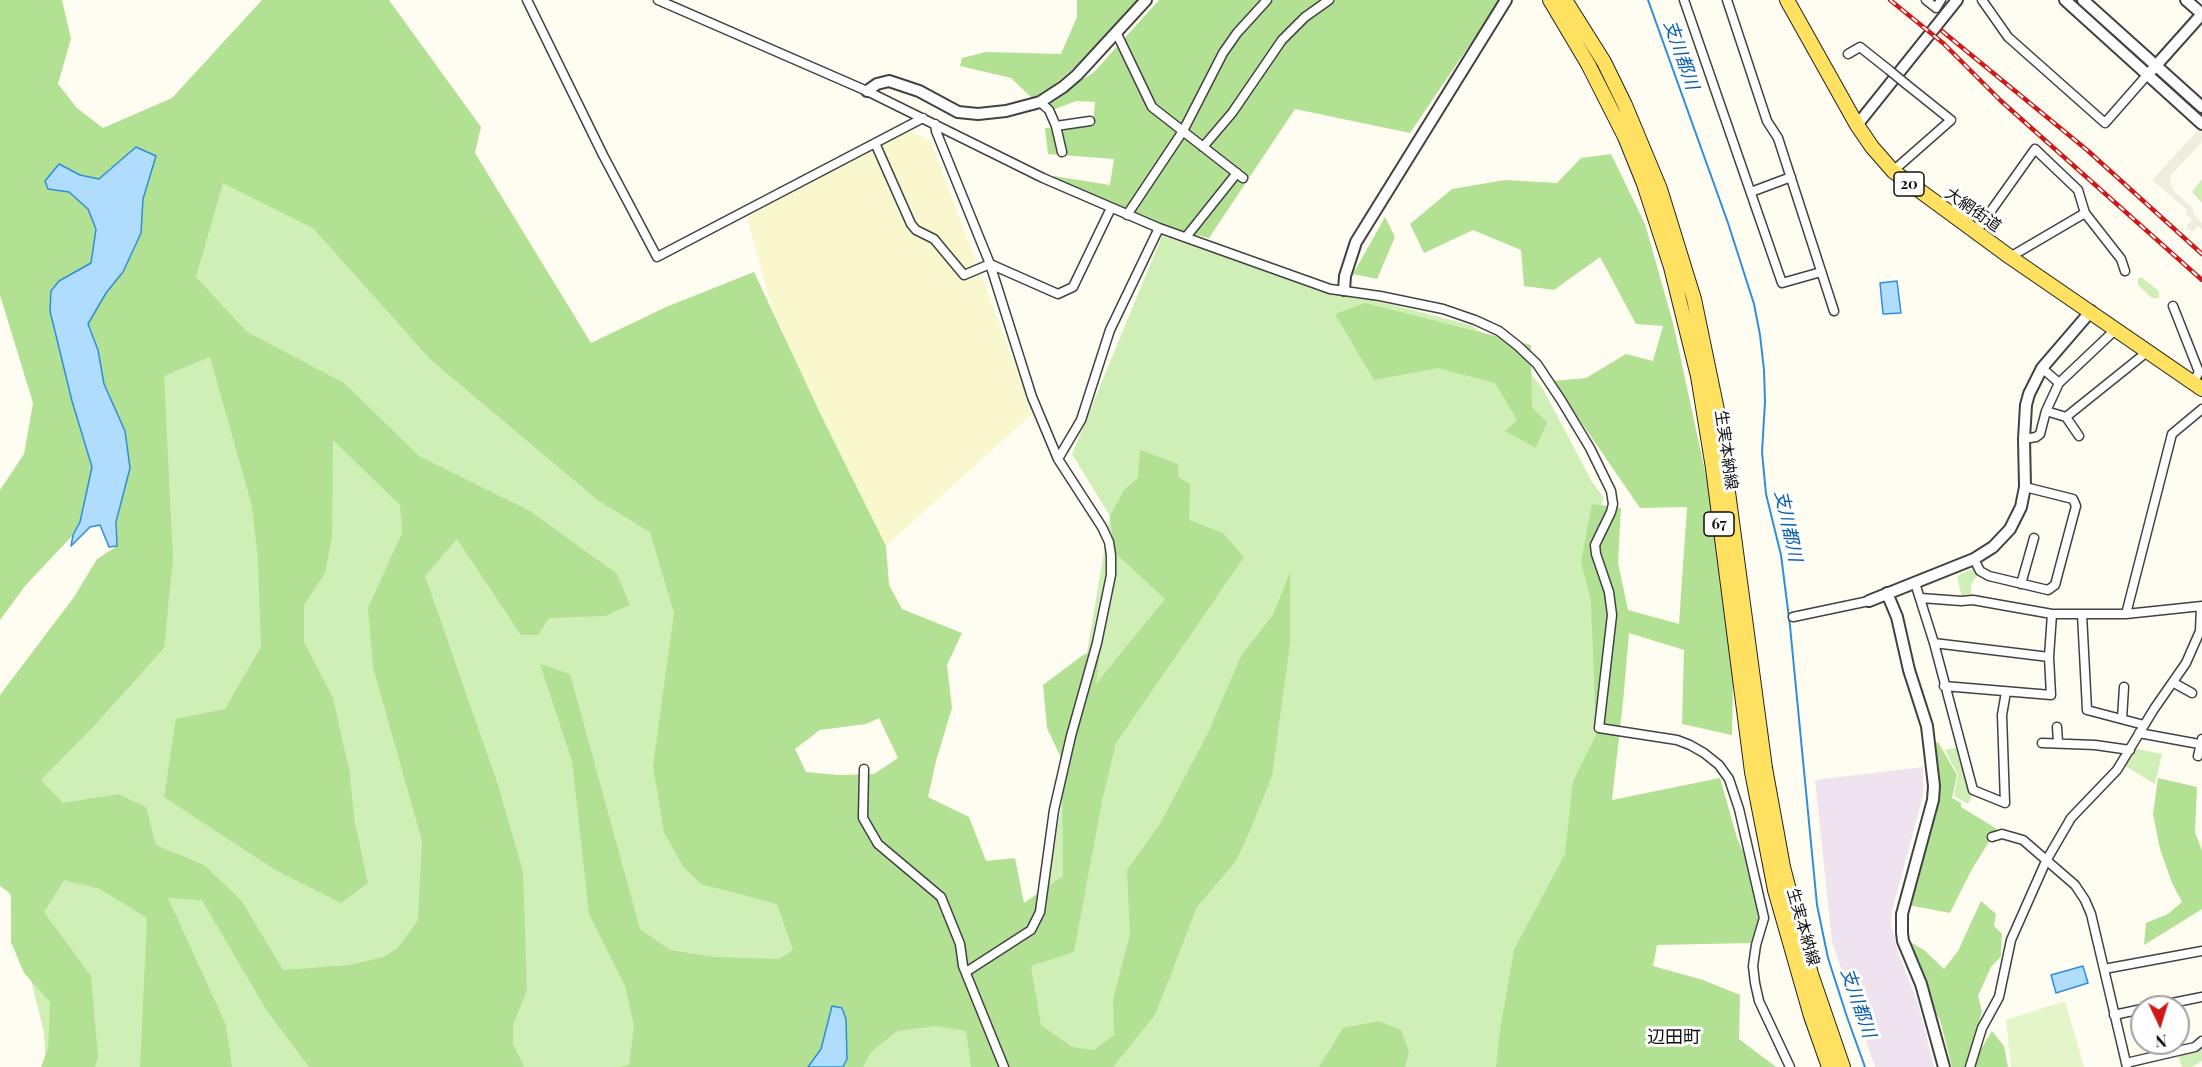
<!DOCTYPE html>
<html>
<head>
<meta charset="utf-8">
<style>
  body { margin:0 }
  #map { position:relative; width:2202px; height:1067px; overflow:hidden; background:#fffdf1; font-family:"Playfair Display",serif }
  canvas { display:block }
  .north { position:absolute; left:2130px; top:995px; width:60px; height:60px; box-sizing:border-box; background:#fff; border:2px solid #9f9f9f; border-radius:50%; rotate:176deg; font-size:16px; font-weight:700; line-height:24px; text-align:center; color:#0f0f0f }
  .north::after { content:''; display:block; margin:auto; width:21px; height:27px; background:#cf1817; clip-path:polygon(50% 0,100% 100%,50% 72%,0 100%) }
</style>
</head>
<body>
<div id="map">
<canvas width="2202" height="1067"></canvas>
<div class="north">N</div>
</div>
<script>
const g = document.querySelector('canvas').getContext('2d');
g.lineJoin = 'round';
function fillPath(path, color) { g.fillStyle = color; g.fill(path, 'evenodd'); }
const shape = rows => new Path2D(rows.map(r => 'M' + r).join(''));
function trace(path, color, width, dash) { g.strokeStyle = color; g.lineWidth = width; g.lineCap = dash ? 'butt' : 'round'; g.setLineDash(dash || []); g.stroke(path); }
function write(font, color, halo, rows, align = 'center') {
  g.font = font + ' "Playfair Display","Noto Sans JP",serif'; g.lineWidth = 6; g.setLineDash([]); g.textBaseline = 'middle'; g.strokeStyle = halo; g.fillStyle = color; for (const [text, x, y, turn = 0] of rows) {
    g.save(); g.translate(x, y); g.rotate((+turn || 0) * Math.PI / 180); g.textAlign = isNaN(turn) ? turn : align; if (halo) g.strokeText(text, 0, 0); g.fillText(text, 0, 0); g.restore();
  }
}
fillPath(shape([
  [1923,767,1923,796,1892,911,1891,923,1898,952,1918,1003,1934,1067,1875,1067,1832,942,1815,780]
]), '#eee3ee');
fillPath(shape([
  [907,130,930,140,1033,413,886,546,804,381,771,305,747,217]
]), '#f9f7ce');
fillPath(shape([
  [185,176,280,191,672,538,733,743,1040,932,1110,516,1072,454,1162,236,1381,302,1471,325,1515,357,1542,387,1591,480,1604,498,1592,532,1606,608,1590,830,1516,1067,46,1067,44,1033,0,854,0,770,147,565,125,394],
  [2202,179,2202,203,2192,192],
  [2141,277,2159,291,2159,298,2152,298,2138,285,2138,279],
  [1974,568,1978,574,1971,585,1971,596,1962,598,1957,576],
  [1959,747,1974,792,1968,804,1954,796,1958,775,1945,750],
  [2133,748,2162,754,2155,784,2122,764],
  [2202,1047,2202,1061,2192,1067,2182,1067,2177,1051]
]), '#d0efb6');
fillPath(shape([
  [0,0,62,0,71,39,58,84,77,108,103,128,172,98,262,0,389,0,481,127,475,153,591,343,666,307,754,272,821,415,886,546,889,585,902,609,962,633,947,665,952,708,936,761,928,797,969,817,986,861,1015,858,1024,903,1063,876,1062,760,1047,728,1043,685,1083,655,1100,649,1096,684,1165,599,1114,552,1110,516,1124,490,1138,478,1140,450,1178,464,1178,477,1190,484,1189,520,1223,533,1244,557,1116,743,1102,801,1074,952,1031,966,1041,1025,1072,1047,1094,1050,1114,1035,1113,1000,1130,934,1127,870,1160,824,1207,735,1241,656,1273,615,1290,572,1290,643,1272,776,1252,826,1236,861,1197,907,1155,1015,1113,1067,971,1067,966,1031,936,1026,897,1031,871,1052,863,1067,843,1067,847,1059,846,1019,833,1006,821,1049,808,1067,619,1067,629,1065,634,1025,625,986,589,914,572,761,540,664,570,674,640,929,670,950,714,957,779,959,793,950,777,904,701,884,683,866,664,832,653,766,674,613,650,532,599,501,432,361,313,228,223,183,196,277,247,332,344,383,419,456,530,511,617,574,630,605,605,616,549,618,538,635,521,635,457,539,425,576,498,785,523,872,527,990,513,1025,513,1044,524,1067,309,1067,267,1011,202,900,168,898,226,1025,232,1067,140,1067,147,918,100,889,64,880,44,912,91,976,98,1057,95,1067,41,1067,48,1048,50,1002,24,973,11,942,11,894,0,886,0,695,74,597,97,559,117,546,116,522,130,468,125,431,104,384,98,350,88,323,106,293,123,272,141,233,143,199,156,156,136,147,99,179,80,175,59,164,48,189,69,192,88,209,96,229,91,263,59,281,51,291,50,311,72,401,92,467,80,522,73,535,25,586,0,620,0,490,24,454,33,403,0,295],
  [210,357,252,506,258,561,261,647,225,709,176,719,164,797,275,870,341,903,368,883,354,818,350,774,333,698,304,642,304,605,325,573,332,537,333,440,400,505,402,533,368,608,373,667,422,841,418,920,397,949,383,957,350,965,283,970,241,900,204,865,156,845,146,807,118,794,63,803,41,780,92,728,164,648,173,559,164,376],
  [879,718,898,758,874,774,838,775,806,772,795,749,820,730,866,724],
  [1077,0,1138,0,1102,44,1035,101,1011,78,960,66,962,58,986,52,1061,54,1077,17],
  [1159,0,1500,0,1410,133,1295,109,1209,238,1171,229,1056,185,1054,176,1110,185,1114,159,1048,154,1045,128,1093,125,1095,102,1076,101,1053,110,1047,103,1094,72],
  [1611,154,1645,224,1673,323,1711,499,1733,683,1732,735,1682,724,1684,650,1629,633,1623,702,1612,800,1720,778,1737,838,1766,902,1752,943,1657,945,1653,966,1703,980,1740,995,1739,1039,1776,1067,1496,1067,1500,1030,1514,950,1565,854,1573,781,1596,735,1591,601,1581,562,1592,504,1621,508,1618,563,1628,610,1679,624,1687,507,1640,508,1553,381,1586,378,1626,354,1653,361,1663,326,1636,324,1600,257,1554,290,1524,286,1521,250,1473,230,1424,253,1410,224,1452,189,1505,180,1557,183,1581,158],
  [1385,217,1395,237,1377,279,1353,274],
  [1365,303,1531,345,1532,407,1547,422,1536,448,1505,431,1517,420,1495,383,1438,368,1374,380,1335,314],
  [1938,742,1957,775,1952,798,1961,803,1961,807,1997,829,1972,869,1950,913,1908,905,1940,779,1934,743],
  [2158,778,2197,787,2195,832,2202,851,2202,909,2144,945,2146,923,2168,914,2182,902,2172,883,2160,849,2153,814],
  [1981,901,1996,914,1994,926,2002,934,2001,956,1991,967,1978,996,1982,1012,1965,1067,1952,1067,1940,1020,1919,983,1907,940,1924,950,1944,969,1958,951],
  [1379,1021,1401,1030,1409,1052,1405,1067,1319,1067,1343,1028],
  [1992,1031,2004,1046,2008,1067,1975,1067,1975,1059]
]), '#b2e193');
fillPath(shape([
  [2065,1001,2084,1067,2011,1067,2006,1020]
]), '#e3f5c9');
fillPath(shape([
  [2200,128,2202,130,2201,143,2171,175,2170,181,2174,191,2192,207,2194,215,2202,223,2202,229,2198,226,2192,232,2186,226,2192,220,2185,214,2187,210,2152,180]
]), '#f1edde');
const water = shape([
  [136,147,156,156,143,199,141,233,123,272,106,293,88,324,98,350,104,384,125,431,130,468,116,522,117,546,109,547,100,525,90,527,71,546,73,535,80,522,92,467,72,401,50,311,51,291,59,281,91,263,96,229,88,209,69,192,48,189,45,181,59,164,80,175,99,179,136,147],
  [1897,281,1901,313,1883,314,1880,283,1897,281],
  [2083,966,2088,983,2056,993,2051,975,2083,966],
  [832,1006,842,1008,846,1019,847,1059,843,1067,808,1067,821,1049,832,1006]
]);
fillPath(water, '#b0dcfd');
trace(water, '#2f8edc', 1.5);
trace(shape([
  [1648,0,1728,223,1754,304,1760,335,1764,370,1765,402,1762,452,1766,494,1781,555,1790,626,1817,905,1828,958,1847,1017,1865,1067]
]), '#2f8edc', 2);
const minor = shape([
  [527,0,603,155,657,257,923,118],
  [658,0,867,91,1043,178,1159,228,1330,289,1380,296,1443,309,1475,320,1499,331,1518,346,1537,364,1561,400,1590,448,1611,491,1613,504,1611,512,1595,545,1596,554,1609,592,1612,615,1599,728,1677,740,1690,745,1704,753,1719,765,1729,779,1739,809,1764,918,1756,945,1753,966,1755,983,1759,1001,1790,1067],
  [1684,0,1782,283,1821,272],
  [1727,0,1767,121,1778,138,1834,311],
  [1926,0,1936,8,1941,0],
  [1982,0,2008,37,2105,123,2148,74],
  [1116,32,1152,107,1243,178],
  [1848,54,1860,47,1889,70],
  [1040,102,1049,110,1056,126,1062,152],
  [935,124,936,131,990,264,1032,397,1058,459,1102,527,1109,542,1111,555,1111,575,1097,643,1071,736,1054,810,1040,912,1031,930,966,972],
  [1056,126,1090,121],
  [875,143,911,224,916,230,934,239,964,275,990,264,1058,294,1073,287,1111,208],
  [1203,147,1232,113,1282,40,1305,17,1329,0],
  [1893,171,1951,120,1906,84],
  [1751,192,1791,177],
  [1127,215,1183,131,1223,53,1237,33,1267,0],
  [1976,232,2035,149,2078,190,2085,213,2121,259,2125,271],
  [1186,237,1237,173],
  [2010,257,2085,213],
  [2173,306,2199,372,2193,383],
  [2042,368,2059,383],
  [2046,411,2066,417,2079,436],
  [2066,417,2147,352],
  [2024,439,2036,437,2040,434,2046,411,2059,383,2115,330],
  [1058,459,1081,420,1110,330,1159,228],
  [1974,559,1980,571,1989,576,2048,590,2055,585,2076,506,2073,499,2025,487],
  [1915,583,1934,643,1973,790,2005,803,2002,715,2006,692],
  [2021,584,2034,538],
  [1921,598,1961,601,1973,600,2052,614,2126,614,2202,606],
  [2082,614,2087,710,2144,725],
  [2126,614,2172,434,2202,409],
  [1793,617,1869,601],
  [1934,643,2049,657],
  [2174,683,2192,693],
  [1944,686,2051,695,2049,657,2052,614],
  [2122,719,2124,687],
  [2057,727,2058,742],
  [2139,733,2199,744],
  [2042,743,2095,745,2130,750],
  [2198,756,2202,739],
  [864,769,863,818,878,844,941,897,960,944,963,966,1004,1067],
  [1992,837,2002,834,2023,840,2075,885,2085,900,2091,914,2127,1067],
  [2104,969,2202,951],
  [2152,1007,2202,997],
  [2114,1015,2142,1009],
  [2126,1063,2195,1047,2202,1041],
  [1970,1067,1982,1028,1999,997,2011,940,2046,861,2071,818,2117,770,2154,709,2186,663,2200,631,2201,607]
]);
const tertiary = shape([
  [2065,0,2202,124],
  [2083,0,2202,107],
  [2186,0,2202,14],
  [2152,70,2202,14],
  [867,91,877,84,889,81,919,91,958,112,978,114,1006,111,1040,102,1063,87,1077,75,1146,0],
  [1857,125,1957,0],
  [1344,290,1345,276,1356,242,1506,0],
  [1887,593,1897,617,1909,670,1927,726,1934,786,1933,800,1902,914,1902,933,1903,941,1921,984,1944,1067],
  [1869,601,1974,559,1993,547,2010,529,2021,507,2025,487,2024,439,2026,405,2029,394,2042,368,2091,311]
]);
const primary = shape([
  [1550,0,1588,64,1625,137,1644,184,1671,267,1698,376,1713,468,1752,772,1775,890,1811,1016,1829,1067],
  [1565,0,1604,62,1625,105,1660,189,1694,299,1717,410,1765,768,1783,867,1811,974,1843,1067],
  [1787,0,1857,125,1872,147,1893,171,2010,257,2202,389]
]);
trace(minor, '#424242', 11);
trace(tertiary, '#424242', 14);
trace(primary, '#202020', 16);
trace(minor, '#fff', 8);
trace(tertiary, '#fff', 10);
trace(primary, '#ffe161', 14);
const rail = shape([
  [1890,0,1943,43,2001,101,2202,280],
  [1942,31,2087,150,2202,254]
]);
trace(rail, '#cf1817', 4.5);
trace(rail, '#fff', 2, [7]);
const minorBridge = shape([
  [1889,70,1906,84]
]);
trace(minorBridge, '#424242', 11, []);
trace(minorBridge, '#fff', 8);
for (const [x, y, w] of [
  [1909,184,30],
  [1719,524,30]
]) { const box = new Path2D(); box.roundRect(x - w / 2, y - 12, w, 24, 4.5); g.fillStyle = '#fff'; g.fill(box); trace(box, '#0f0f0f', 1.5); }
write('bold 15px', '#0f0f0f', null, [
  ["20",1909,184],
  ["67",1719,524]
]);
write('16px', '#0f0f0f', '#fff', [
  ["大網街道",1973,210,35],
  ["生実本納線",1726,450,82],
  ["生実本納線",1803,927,74]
]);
write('italic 18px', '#0a5eb0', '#fff', [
  ["支川都川",1681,55,71],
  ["支川都川",1788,526,78],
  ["支川都川",1858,1003,71]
]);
write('18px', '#0f0f0f', '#fff', [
  ["辺田町",1674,1037]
]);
</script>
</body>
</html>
